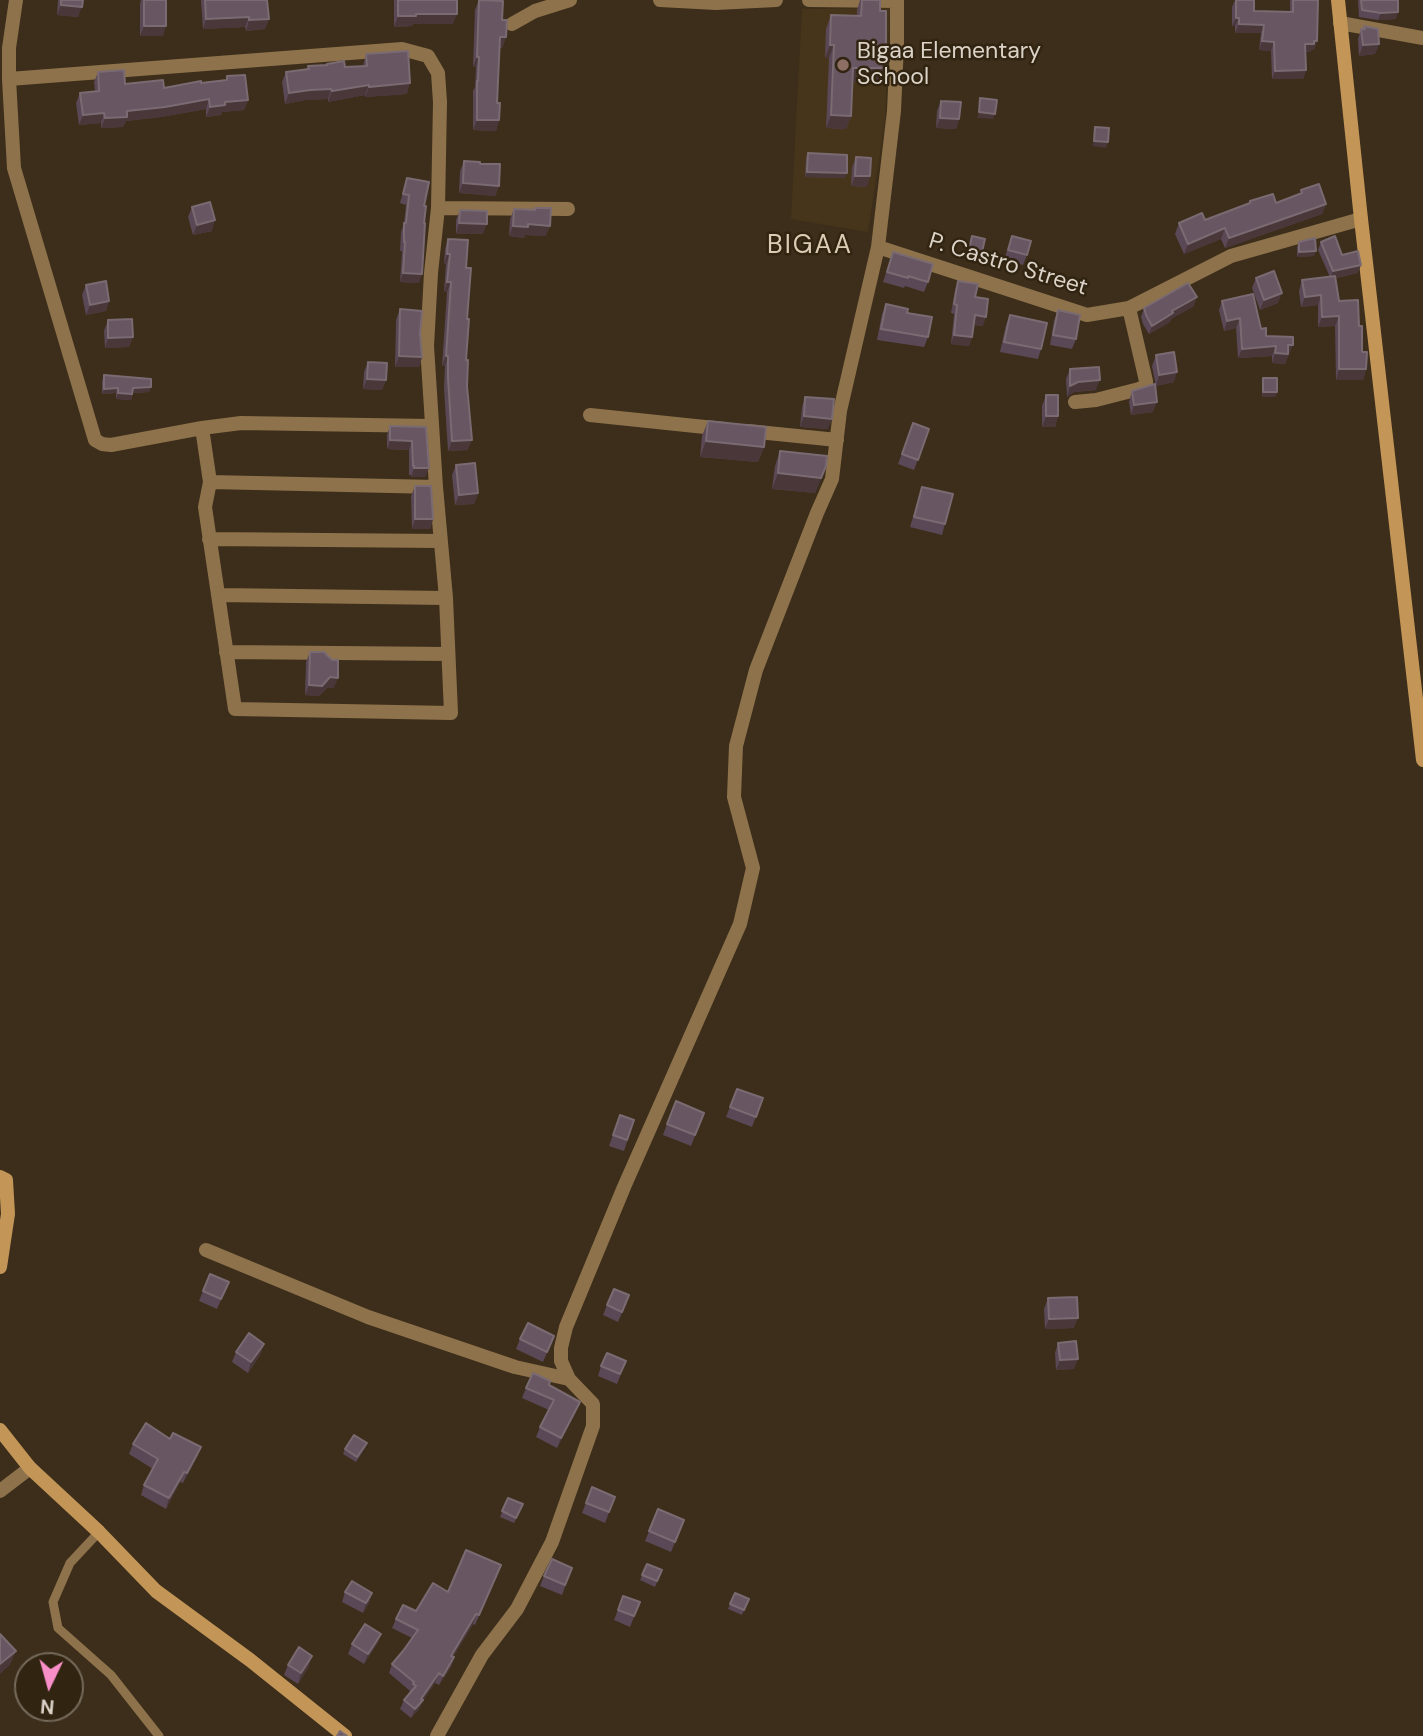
<!DOCTYPE html>
<html>
<head>
<meta charset="utf-8">
<style>
  body { margin:0 }
  #map { position:relative; width:1423px; height:1736px; overflow:hidden; background:#3c2e1a; font-family:"DM Sans",sans-serif }
  canvas { display:block }
  .north { position:absolute; left:14px; top:1652px; width:70px; height:70px; box-sizing:border-box; background:#312411; border:2px solid #756a5a; border-radius:50%; rotate:185deg; font-size:19px; font-weight:700; line-height:28px; text-align:center; color:#dbd3c7 }
  .north::after { content:''; display:block; margin:auto; width:24px; height:32px; background:#f98fc8; clip-path:polygon(50% 0,100% 100%,50% 72%,0 100%) }
</style>
</head>
<body>
<div id="map">
<canvas width="1423" height="1736"></canvas>
<div class="north">N</div>
</div>
<script>
const g = document.querySelector('canvas').getContext('2d');
g.lineJoin = 'round';
function fillPath(path, color) { g.fillStyle = color; g.fill(path, 'evenodd'); }
const shape = rows => new Path2D(rows.map(r => 'M' + r).join(''));
function trace(path, color, width, dash) { g.strokeStyle = color; g.lineWidth = width; g.lineCap = dash ? 'butt' : 'round'; g.setLineDash(dash || []); g.stroke(path); }
function write(font, color, halo, rows, align = 'center') {
  g.font = font + ' "DM Sans",sans-serif'; g.lineWidth = 5; g.setLineDash([]); g.textBaseline = 'middle'; g.strokeStyle = halo; g.fillStyle = color; for (const [text, x, y, turn = 0] of rows) {
    g.save(); g.translate(x, y); g.rotate((+turn || 0) * Math.PI / 180); g.textAlign = isNaN(turn) ? turn : align; if (halo) g.strokeText(text, 0, 0); g.fillText(text, 0, 0); g.restore();
  }
}
fillPath(shape([
  [890,8,885,121,868,232,791,219,802,9]
]), '#46351a');
trace(shape([
  [99,1532,70,1563,53,1602,58,1628,111,1675,159,1736]
]), '#8e724c', 9);
trace(shape([
  [16,0,9,48,9,79,14,168,95,440,102,444,111,445,202,428,241,423,431,426],
  [660,0,716,3,776,0],
  [809,0,897,1],
  [1340,23,1423,38],
  [512,24,535,11,570,0],
  [9,79,402,49,428,56,438,73,440,102,438,208,431,273,427,346,436,487,446,598,451,713,235,709,205,507,210,482,436,487],
  [438,208,568,209],
  [878,247,1087,315,1129,308,1231,256,1361,219],
  [1075,402,1096,400,1139,389,1146,386,1146,381,1129,308],
  [590,415,724,429],
  [202,428,210,482],
  [748,431,837,440],
  [209,539,440,541],
  [218,595,446,598],
  [226,652,448,654],
  [206,1250,368,1317,515,1367,569,1379],
  [0,1491,30,1468],
  [437,1736,482,1655,517,1609,552,1542,593,1426,593,1404,569,1379,561,1361,561,1348,566,1327,624,1187,740,924,753,868,734,797,736,746,756,670,817,513,832,479,840,411,878,247,894,111,897,45,897,0]
]), '#8e724c', 14);
trace(shape([
  [1338,0,1361,219,1423,760],
  [0,1177,6,1180,8,1214,0,1267],
  [0,1430,30,1468,99,1532,156,1591,250,1660,345,1736]
]), '#c39658', 14);
fillPath(shape([
  [58,0,83,0,78,17,57,15],
  [141,0,166,0,163,36,140,36,140,4],
  [201,0,267,0,269,19,265,29,246,31,245,27,203,29],
  [394,0,457,0,453,24,413,24,412,26,394,27],
  [479,0,502,20,506,37,502,48,499,48,497,103,499,120,496,131,473,130,473,91,475,87,476,67,473,67,475,10],
  [860,0,880,0,880,11,886,68,881,82,852,82,851,116,846,129,826,128,829,58,825,58,826,29,831,15,857,16,857,10],
  [1235,0,1254,0,1254,11,1290,12,1290,0,1318,0,1314,50,1311,50,1311,52,1305,52,1306,70,1303,79,1272,79,1271,51,1259,50,1261,33,1235,33,1235,26,1232,26,1232,7],
  [1358,0,1398,0,1396,19,1378,20,1359,17],
  [1364,26,1379,44,1375,54,1359,56,1358,39,1361,29,1364,29],
  [366,54,407,94,365,97,365,95,328,102,328,99,306,100,285,104,282,82,286,72,307,69,308,66,345,67,363,66],
  [98,72,125,84,164,88,226,80,227,76,248,100,244,110,222,112,221,115,206,117,206,109,161,117,126,121,123,127,101,128,101,123,79,125,76,103,80,93,95,91,94,82],
  [941,101,959,119,956,129,936,128,937,111],
  [808,153,845,178,805,177,806,158],
  [856,157,867,187,851,186,852,168],
  [464,161,480,164,499,186,495,196,459,193,460,171],
  [407,178,424,206,419,283,400,282,402,251,400,251,401,232,404,223,406,205,400,203],
  [1301,190,1326,204,1322,214,1225,248,1221,239,1184,254,1175,234,1179,223,1205,220,1249,204,1250,201,1276,203,1300,194],
  [192,207,212,231,193,235,188,217],
  [535,208,546,236,525,235,524,238,509,236,510,219,514,209,534,210],
  [460,210,483,234,456,234,456,220],
  [972,236,982,252,980,257,968,255],
  [1012,236,1027,255,1023,265,1004,260],
  [448,239,466,268,466,360,468,450,448,451,444,388,445,366,442,366,447,292,444,292,446,264,444,264,445,249],
  [1299,242,1314,256,1297,257,1297,247],
  [1321,242,1342,255,1358,273,1336,278,1339,301,1359,326,1366,369,1363,380,1336,380,1335,326,1318,327,1318,305,1301,307,1299,291,1302,280,1330,277,1318,250],
  [893,252,928,282,924,292,905,286,904,288,883,282],
  [1256,278,1278,303,1260,310,1252,288],
  [958,281,975,297,983,326,974,325,972,337,969,346,951,344,954,314,951,313,955,290],
  [86,285,109,301,106,311,86,315,82,295],
  [1222,301,1261,329,1266,336,1289,355,1288,355,1285,364,1272,363,1272,356,1238,358,1236,328,1224,331,1219,310],
  [886,304,907,313,928,337,924,347,877,340,882,314],
  [1194,306,1171,319,1170,322,1149,334,1143,324,1141,317,1144,308],
  [400,309,422,357,419,367,395,367,396,320],
  [1058,310,1076,339,1072,349,1050,345,1054,321],
  [1010,315,1041,349,1038,359,1000,352,1006,325],
  [108,320,133,337,129,347,105,348,104,331],
  [1156,355,1174,382,1156,386,1152,366],
  [368,362,386,380,382,390,363,389,364,372],
  [1070,369,1096,390,1074,392,1067,397,1066,379],
  [104,375,151,387,149,392,133,393,131,400,116,399,116,393,102,394,102,381],
  [1263,378,1277,392,1275,397,1262,397,1262,383],
  [1132,391,1153,412,1131,415,1129,402],
  [1046,395,1058,416,1055,427,1042,427,1042,406],
  [805,397,828,429,800,427,802,407],
  [708,421,764,447,758,462,700,457,702,436],
  [913,423,929,429,914,470,898,464],
  [390,426,426,427,429,468,425,477,411,477,411,475,409,475,409,450,387,449,387,435],
  [780,451,826,466,815,493,772,489,775,466],
  [456,465,478,493,474,504,455,505,452,475],
  [415,486,433,519,430,529,412,529,411,496],
  [922,487,945,524,942,535,910,527],
  [310,652,334,688,327,688,319,696,305,695,306,662],
  [737,1089,763,1098,752,1127,726,1117],
  [704,1113,691,1146,663,1135,667,1124],
  [620,1115,634,1120,624,1151,609,1146],
  [229,1282,217,1309,199,1301,203,1291],
  [1048,1298,1074,1328,1045,1329,1044,1309],
  [607,1305,625,1306,618,1322,603,1315],
  [554,1336,543,1362,516,1349,520,1339],
  [1058,1343,1074,1369,1056,1370,1055,1353],
  [264,1344,260,1355,248,1373,232,1362,236,1352],
  [626,1361,617,1384,598,1376,601,1366],
  [549,1385,576,1412,557,1448,536,1437,540,1427,549,1410,522,1398,526,1388],
  [170,1439,201,1447,197,1457,183,1483,180,1482,166,1509,141,1495,144,1485,153,1469,129,1454,133,1444],
  [367,1443,365,1448,356,1462,343,1454,345,1449],
  [592,1487,615,1497,605,1523,582,1513],
  [508,1498,523,1504,514,1523,500,1517],
  [658,1509,680,1530,671,1552,645,1541],
  [647,1564,662,1570,655,1587,640,1580],
  [572,1568,562,1595,540,1586,544,1576],
  [497,1575,475,1625,473,1624,453,1657,454,1657,451,1667,439,1685,435,1683,422,1702,419,1709,411,1718,400,1709,404,1700,410,1691,389,1673,392,1664,403,1651,412,1638,392,1628,396,1619,416,1611,448,1592],
  [345,1592,372,1593,369,1603,363,1613,342,1602],
  [735,1593,749,1599,742,1615,728,1609],
  [623,1596,640,1602,630,1627,614,1620],
  [381,1634,377,1644,364,1664,348,1654,352,1644],
  [288,1665,309,1666,298,1684,284,1675]
]), '#5b4856');
fillPath(shape([
  [61,5,82,7,78,17,57,15],
  [1398,12,1396,19,1378,20,1381,13],
  [416,14,457,14,453,24,413,24,412,26,394,27,398,16],
  [249,17,245,27,203,29,206,19],
  [1236,18,1239,18,1235,26,1232,26],
  [269,19,265,29,246,31,249,20],
  [1239,24,1264,25,1261,33,1235,33],
  [144,26,166,26,163,36,140,36],
  [500,37,506,37,502,48,496,47],
  [1262,41,1274,42,1271,51,1259,50],
  [1314,41,1317,41,1314,50,1311,50,1311,52,1302,52,1305,44],
  [1379,44,1375,54,1359,56,1363,45],
  [830,45,834,45,829,58,825,58],
  [477,57,479,57,476,67,473,67],
  [853,68,886,68,881,82,848,82],
  [1306,70,1303,79,1272,79,1275,71],
  [410,83,407,94,365,97,369,87],
  [369,85,365,95,328,102,332,91],
  [331,89,328,99,306,100,285,104,289,93,310,90],
  [209,99,206,109,161,117,126,121,123,127,101,128,105,118,127,111],
  [248,100,244,110,222,112,221,115,206,117,210,107,225,102],
  [979,112,995,114,993,119,977,118],
  [104,113,101,123,79,125,83,115],
  [831,115,851,116,846,129,826,128],
  [940,118,959,119,956,129,936,128],
  [477,120,499,120,496,131,473,130],
  [1094,141,1108,142,1106,148,1092,146],
  [807,172,847,173,845,178,805,177],
  [855,176,870,176,867,187,851,186],
  [463,183,499,186,495,196,459,193],
  [1326,204,1322,214,1225,248,1229,238],
  [215,220,212,231,193,235,197,225],
  [459,223,487,224,483,234,456,234],
  [528,224,550,226,546,236,525,235,524,238,509,236,513,226],
  [1225,228,1221,239,1184,254,1188,244],
  [1316,251,1314,256,1297,257,1299,252],
  [447,254,450,254,446,264,444,264],
  [1361,265,1358,273,1330,279,1333,271],
  [403,273,422,274,419,283,400,282],
  [447,282,451,282,447,292,444,292],
  [1282,293,1278,303,1260,310,1264,300],
  [1321,295,1318,305,1301,307,1305,297],
  [1197,297,1194,306,1171,319,1170,322,1149,334,1152,326,1172,311],
  [109,301,106,311,86,315,90,305],
  [975,315,986,317,983,326,972,325],
  [1339,316,1335,326,1318,327,1322,317],
  [1240,318,1236,328,1224,331,1227,321],
  [954,335,972,337,969,346,951,344],
  [133,337,129,347,105,348,108,338],
  [1288,345,1293,345,1285,364,1272,363,1275,353],
  [1276,346,1272,356,1238,358,1242,349],
  [399,356,422,357,419,367,395,367],
  [446,356,448,356,445,366,442,366],
  [1339,369,1366,369,1363,380,1336,380],
  [1177,372,1174,382,1156,386,1159,375],
  [367,379,386,380,382,390,363,389],
  [1100,380,1096,390,1074,392,1067,397,1070,386,1078,382],
  [151,387,149,392,131,393,133,388],
  [118,388,116,393,102,394,104,389],
  [1263,392,1277,392,1275,397,1262,397],
  [118,393,132,394,131,400,116,399],
  [1157,402,1153,412,1131,415,1134,405],
  [804,416,832,419,828,429,800,427],
  [1046,416,1058,416,1055,427,1042,427],
  [390,440,412,441,409,450,387,449],
  [472,440,468,450,448,451,452,441],
  [706,441,764,447,758,462,700,457],
  [826,466,815,493,772,489,778,473],
  [414,468,429,468,425,477,411,477],
  [478,493,474,504,455,505,459,495],
  [415,519,433,519,430,529,412,529],
  [330,677,338,678,334,688,327,688,319,696,305,695,309,685],
  [1078,1318,1074,1328,1045,1329,1049,1319],
  [264,1344,260,1355,248,1373,251,1362],
  [1078,1359,1074,1369,1056,1370,1060,1360],
  [580,1402,576,1412,557,1448,561,1438],
  [201,1447,197,1457,183,1483,187,1473],
  [184,1472,180,1482,166,1509,169,1498],
  [372,1593,369,1603,363,1613,366,1603],
  [476,1614,473,1624,448,1665,451,1656],
  [381,1634,377,1644,364,1664,368,1654],
  [16,1651,10,1665,0,1674,0,1664],
  [312,1656,309,1666,298,1684,301,1673],
  [454,1657,451,1667,439,1685,443,1676],
  [439,1673,435,1683,422,1702,419,1709,411,1718,415,1709,421,1699]
]), '#493739');
const building = shape([
  [61,0,83,0,82,7,61,5,61,0],
  [144,0,166,0,166,26,144,26,144,0],
  [205,0,267,0,269,19,249,20,249,17,206,19,205,0],
  [398,0,457,0,457,14,416,14,416,16,398,16,398,0],
  [479,0,503,1,502,20,507,20,506,37,500,37,497,103,500,103,499,120,477,120,477,81,478,81,479,57,477,57,479,0],
  [862,0,880,0,880,11,886,11,886,68,853,68,851,116,831,115,834,45,830,45,831,15,861,16,862,0],
  [1236,0,1254,0,1254,11,1293,12,1293,0,1318,0,1317,41,1314,41,1314,44,1305,44,1306,70,1275,71,1274,42,1262,41,1264,25,1239,24,1239,18,1236,18,1236,0],
  [1361,0,1398,0,1398,12,1381,13,1362,10,1361,0],
  [1364,26,1378,29,1379,44,1363,45,1361,29,1365,29,1364,26],
  [408,51,410,83,369,87,369,85,332,91,331,89,310,90,289,93,286,72,309,69,308,66,327,65,327,64,344,61,345,67,367,66,366,54,408,51],
  [124,70,125,84,163,80,164,88,201,81,201,83,227,80,227,76,245,75,248,100,225,102,225,105,210,107,209,99,165,107,127,111,127,117,105,118,104,113,83,115,80,93,99,91,98,72,124,70],
  [980,98,997,100,995,114,979,112,980,98],
  [941,101,961,102,959,119,940,118,941,101],
  [1095,127,1109,128,1108,142,1094,141,1095,127],
  [808,153,847,155,847,173,807,172,808,153],
  [856,157,871,158,870,176,855,176,856,157],
  [464,161,480,162,480,164,500,164,499,186,463,183,464,161],
  [407,178,429,182,424,206,426,206,424,223,425,223,422,274,403,273,405,242,404,242,404,223,406,223,409,195,403,194,407,178],
  [1319,184,1326,204,1229,238,1225,228,1188,244,1179,223,1202,213,1205,220,1250,203,1250,201,1273,194,1276,203,1302,193,1301,190,1319,184],
  [210,202,215,220,197,225,192,207,210,202],
  [535,208,551,208,550,226,528,224,528,227,513,226,514,209,535,210,535,208],
  [460,210,487,211,487,224,459,223,460,210],
  [972,236,985,239,982,252,969,250,972,236],
  [1012,236,1031,241,1027,255,1008,250,1012,236],
  [1335,236,1342,255,1358,251,1361,265,1333,271,1321,242,1335,236],
  [1315,238,1316,251,1299,252,1299,242,1315,238],
  [448,239,468,240,466,268,471,268,467,319,469,319,466,360,468,360,467,386,472,440,452,441,448,378,448,356,446,356,451,282,447,282,450,254,447,254,448,239],
  [893,252,933,264,928,282,908,276,908,278,887,272,893,252],
  [1274,271,1282,293,1264,300,1256,278,1274,271],
  [1335,276,1339,301,1358,300,1359,326,1362,326,1362,352,1367,352,1366,369,1339,369,1339,316,1322,317,1321,295,1305,297,1302,280,1335,276],
  [106,281,109,301,90,305,86,285,106,281],
  [958,281,978,284,975,297,988,299,986,317,975,315,972,337,954,335,957,305,954,304,958,281],
  [1188,283,1197,297,1172,311,1173,313,1152,326,1146,315,1144,308,1188,283],
  [1253,294,1261,329,1266,328,1266,336,1293,337,1293,345,1288,345,1288,354,1275,353,1276,346,1242,349,1240,318,1227,321,1222,301,1253,294],
  [886,304,908,309,907,313,932,317,928,337,881,329,886,304],
  [400,309,422,311,420,333,422,357,399,356,400,309],
  [1058,310,1080,315,1076,339,1053,335,1058,310],
  [1010,315,1047,323,1041,349,1004,342,1010,315],
  [132,319,133,337,108,338,108,320,132,319],
  [1174,352,1177,372,1159,375,1156,355,1174,352],
  [368,362,387,363,386,380,367,379,368,362],
  [1099,367,1100,380,1078,382,1070,386,1070,369,1099,367],
  [104,375,151,379,151,387,133,388,132,394,118,393,118,388,104,389,104,375],
  [1263,378,1277,378,1277,392,1263,392,1263,378],
  [1155,384,1157,402,1134,405,1132,391,1155,384],
  [1046,395,1058,395,1058,416,1046,416,1046,395],
  [805,397,834,399,832,419,804,416,805,397],
  [708,421,766,427,764,447,706,441,708,421],
  [913,423,929,429,918,460,902,454,913,423],
  [390,426,426,427,429,468,414,468,414,466,413,466,412,441,390,440,390,426],
  [780,451,827,456,826,466,821,478,778,473,780,451],
  [475,463,478,493,459,495,456,465,475,463],
  [415,486,431,486,433,519,415,519,415,486],
  [922,487,953,494,945,524,914,517,922,487],
  [310,652,324,652,332,660,338,660,338,678,330,677,322,686,309,685,310,652],
  [737,1089,763,1098,756,1117,730,1107,737,1089],
  [676,1101,704,1113,695,1135,667,1124,676,1101],
  [620,1115,634,1120,627,1140,613,1135,620,1115],
  [210,1274,229,1282,221,1299,203,1291,210,1274],
  [614,1289,629,1295,622,1312,607,1305,614,1289],
  [1077,1297,1078,1318,1049,1319,1048,1298,1077,1297],
  [528,1323,554,1336,547,1352,520,1339,528,1323],
  [249,1333,264,1344,251,1362,236,1352,249,1333],
  [1076,1341,1078,1359,1060,1360,1058,1343,1076,1341],
  [607,1353,626,1361,620,1374,601,1366,607,1353],
  [533,1373,550,1381,549,1385,580,1402,561,1438,540,1427,554,1400,526,1388,533,1373],
  [146,1423,170,1439,173,1433,201,1447,187,1473,184,1472,169,1498,144,1485,158,1459,133,1444,146,1423],
  [354,1435,367,1443,357,1457,345,1449,354,1435],
  [592,1487,615,1497,609,1512,586,1503,592,1487],
  [508,1498,523,1504,516,1518,502,1511,508,1498],
  [658,1509,684,1520,675,1542,649,1531,658,1509],
  [466,1550,501,1565,479,1615,476,1614,451,1656,454,1657,443,1676,439,1673,421,1699,423,1700,415,1709,404,1700,416,1686,413,1684,414,1682,392,1664,403,1651,418,1630,396,1619,403,1605,416,1611,433,1583,448,1592,466,1550],
  [552,1559,572,1568,565,1585,544,1576,552,1559],
  [647,1564,662,1570,657,1581,642,1575,647,1564],
  [352,1581,372,1593,366,1603,345,1592,352,1581],
  [735,1593,749,1599,744,1610,730,1604,735,1593],
  [623,1596,640,1602,634,1616,618,1610,623,1596],
  [365,1624,381,1634,368,1654,352,1644,365,1624],
  [0,1634,16,1651,0,1664,0,1634],
  [299,1647,312,1656,301,1673,288,1665,299,1647],
  [340,1731,347,1736,337,1736,340,1731]
]);
fillPath(building, '#685662');
trace(building, '#7a6a72', 2);
for (const [x, y, r, color] of [
  [843,65,7,"#8d6e63"]
]) { const dot = new Path2D(); dot.arc(x, y, r, 0, 2 * Math.PI); g.fillStyle = color; g.fill(dot); trace(dot, '#312411', 2.5); }
write('23px', '#dbd3c7', '#312411', [
  ["Bigaa Elementary",857,52],
  ["School",857,78]
], 'left');
write('23px', '#dbd3c7', '#312411', [
  ["P. Castro Street",1008,265,17]
]);
g.letterSpacing = '2px';
write('26px', '#ddccb4', '#312411', [
  ["BIGAA",810,246]
]);
g.letterSpacing = '0px';
</script>
</body>
</html>
